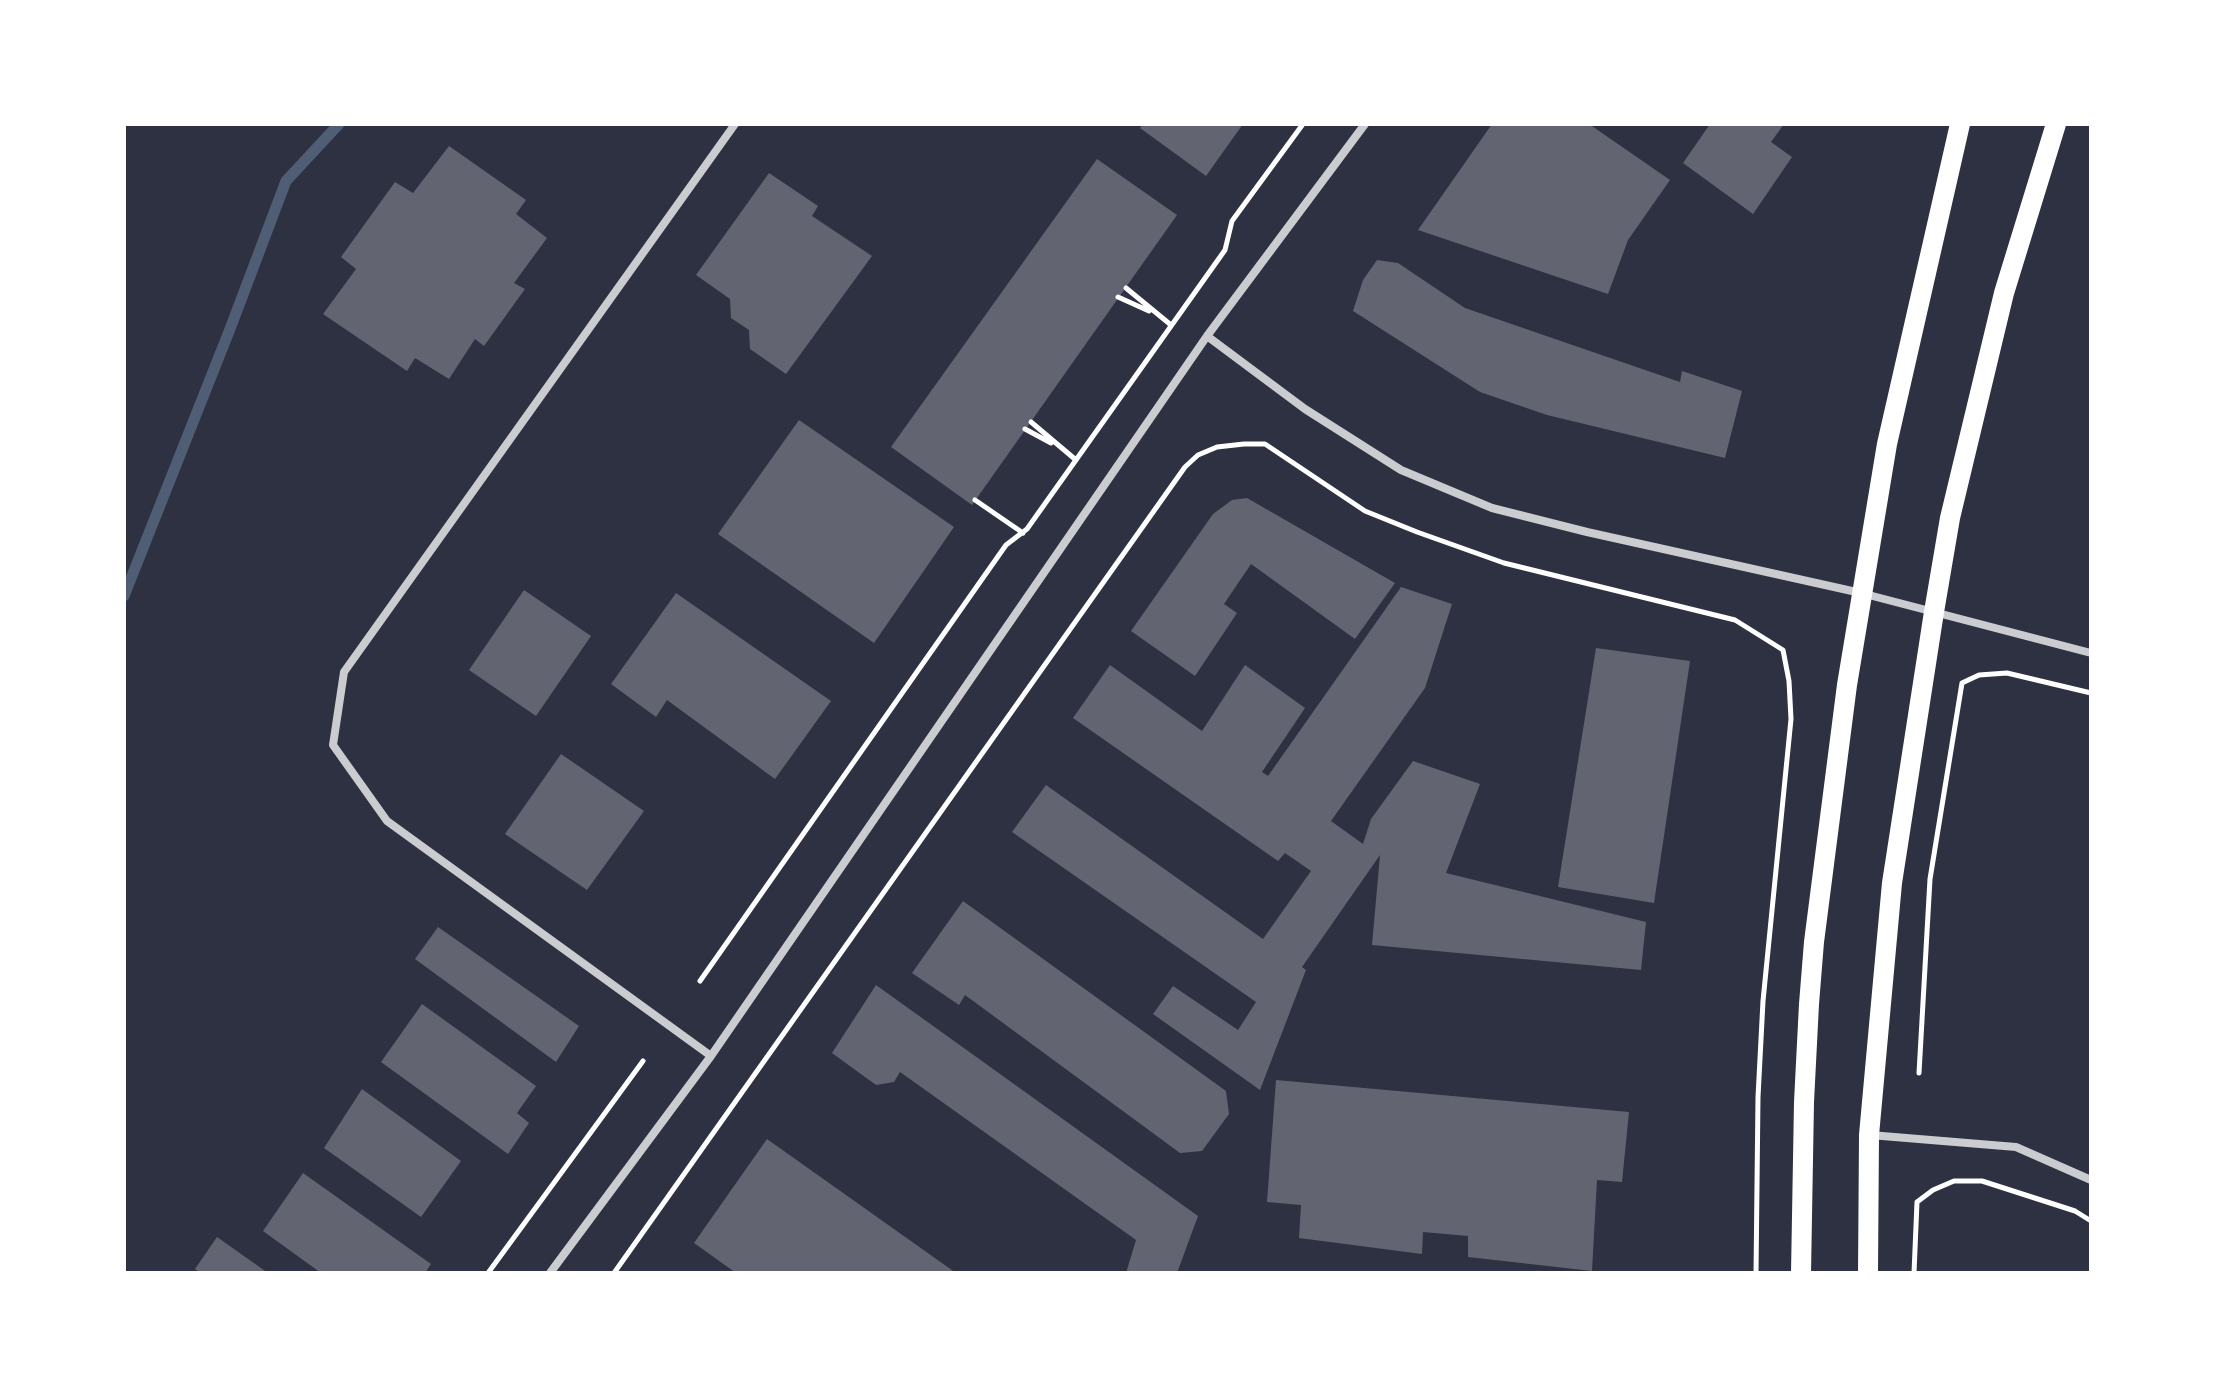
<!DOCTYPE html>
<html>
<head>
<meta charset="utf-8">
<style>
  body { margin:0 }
  #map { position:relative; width:2215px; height:1397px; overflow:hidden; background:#2d3142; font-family:"Exo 2",sans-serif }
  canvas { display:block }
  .frame { position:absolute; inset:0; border:126px solid #fff; pointer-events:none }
</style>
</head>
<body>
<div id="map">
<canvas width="2215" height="1397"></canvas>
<div class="frame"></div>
</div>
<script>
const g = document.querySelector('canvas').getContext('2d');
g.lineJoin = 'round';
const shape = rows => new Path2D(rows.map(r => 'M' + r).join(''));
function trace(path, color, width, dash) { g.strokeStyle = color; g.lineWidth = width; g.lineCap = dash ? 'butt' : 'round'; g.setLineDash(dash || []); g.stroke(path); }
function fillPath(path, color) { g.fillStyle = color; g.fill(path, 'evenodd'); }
trace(shape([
  [124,596,230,329,286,181,339,124]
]), '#4f5d75', 11);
fillPath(shape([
  [1143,124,1243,124,1206,176,1140,128],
  [1492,124,1589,124,1670,180,1628,240,1608,294,1418,230],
  [1710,124,1784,124,1771,142,1792,157,1753,214,1683,163],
  [449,146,526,200,516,214,547,238,514,283,525,289,484,346,475,339,449,379,415,358,407,371,323,314,356,269,341,257,395,182,413,193],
  [1097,159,1177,215,972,505,891,447],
  [769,173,818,206,812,216,872,256,786,374,750,349,749,330,731,318,730,299,696,275],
  [1377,260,1398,263,1465,308,1680,382,1682,371,1742,391,1725,458,1547,415,1480,392,1353,311,1363,280],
  [799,420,954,527,874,643,718,534],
  [1247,498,1395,583,1355,639,1251,564,1224,604,1237,613,1195,676,1131,631,1213,514,1232,500],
  [1401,587,1452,604,1425,688,1331,821,1363,844,1371,819,1413,761,1480,784,1446,873,1646,922,1641,970,1372,945,1380,855,1302,967,1306,970,1260,1090,1153,1014,1173,986,1238,1030,1256,1002,1012,832,1046,785,1263,939,1311,871,1285,853,1278,861,1073,718,1110,665,1202,731,1245,665,1305,708,1262,772,1268,776],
  [524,590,591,636,536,716,469,670],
  [676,593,831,701,775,779,667,700,656,717,611,684],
  [1596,648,1690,661,1654,903,1558,887],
  [561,754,644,811,587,890,505,834],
  [963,901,1226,1091,1229,1114,1202,1151,1180,1153,965,995,959,1005,912,973],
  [438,927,579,1026,556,1062,415,959],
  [876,985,1198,1216,1177,1273,1126,1273,1136,1240,900,1072,894,1082,876,1085,832,1053],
  [422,1004,536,1086,517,1113,529,1123,508,1154,381,1062],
  [1276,1080,1629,1112,1622,1182,1597,1180,1592,1271,1468,1257,1468,1236,1423,1232,1422,1254,1299,1238,1301,1205,1267,1202],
  [362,1089,461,1161,421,1217,324,1148],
  [767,1139,956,1273,736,1273,694,1243],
  [303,1173,431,1264,425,1273,321,1273,263,1231],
  [217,1237,268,1273,200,1273,195,1269]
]), '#626471');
trace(shape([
  [1126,288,1171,325],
  [1118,297,1149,311],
  [1031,422,1076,460],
  [1025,429,1051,443],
  [975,500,1023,533],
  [700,981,1006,545,1027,529,1225,250,1232,221,1303,124],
  [1919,1073,1930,879,1962,683,1979,675,2007,673,2091,693],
  [488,1273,643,1061],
  [614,1273,1185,467,1198,455,1217,447,1244,444,1265,444,1365,511,1417,532,1504,563,1735,620,1783,650,1789,681,1791,719,1763,1001,1758,1097,1756,1273],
  [1914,1273,1917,1202,1933,1190,1954,1181,1982,1181,2075,1211,2091,1221]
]), '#fff', 5);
trace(shape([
  [1207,336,1305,409,1401,470,1492,508,1587,532,1861,593,2091,653],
  [711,1056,387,821,333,745,344,672,735,124],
  [1870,1135,2016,1147,2091,1180],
  [550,1273,711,1056,1207,336,1365,124]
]), '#caccd0', 8);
trace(shape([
  [1801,1273,1804,1102,1809,1004,1814,942,1847,685,1887,444,1960,124],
  [1868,1273,1869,1135,1892,883,1934,612,1950,518,2004,293,2056,124]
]), '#fff', 20);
</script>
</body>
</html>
